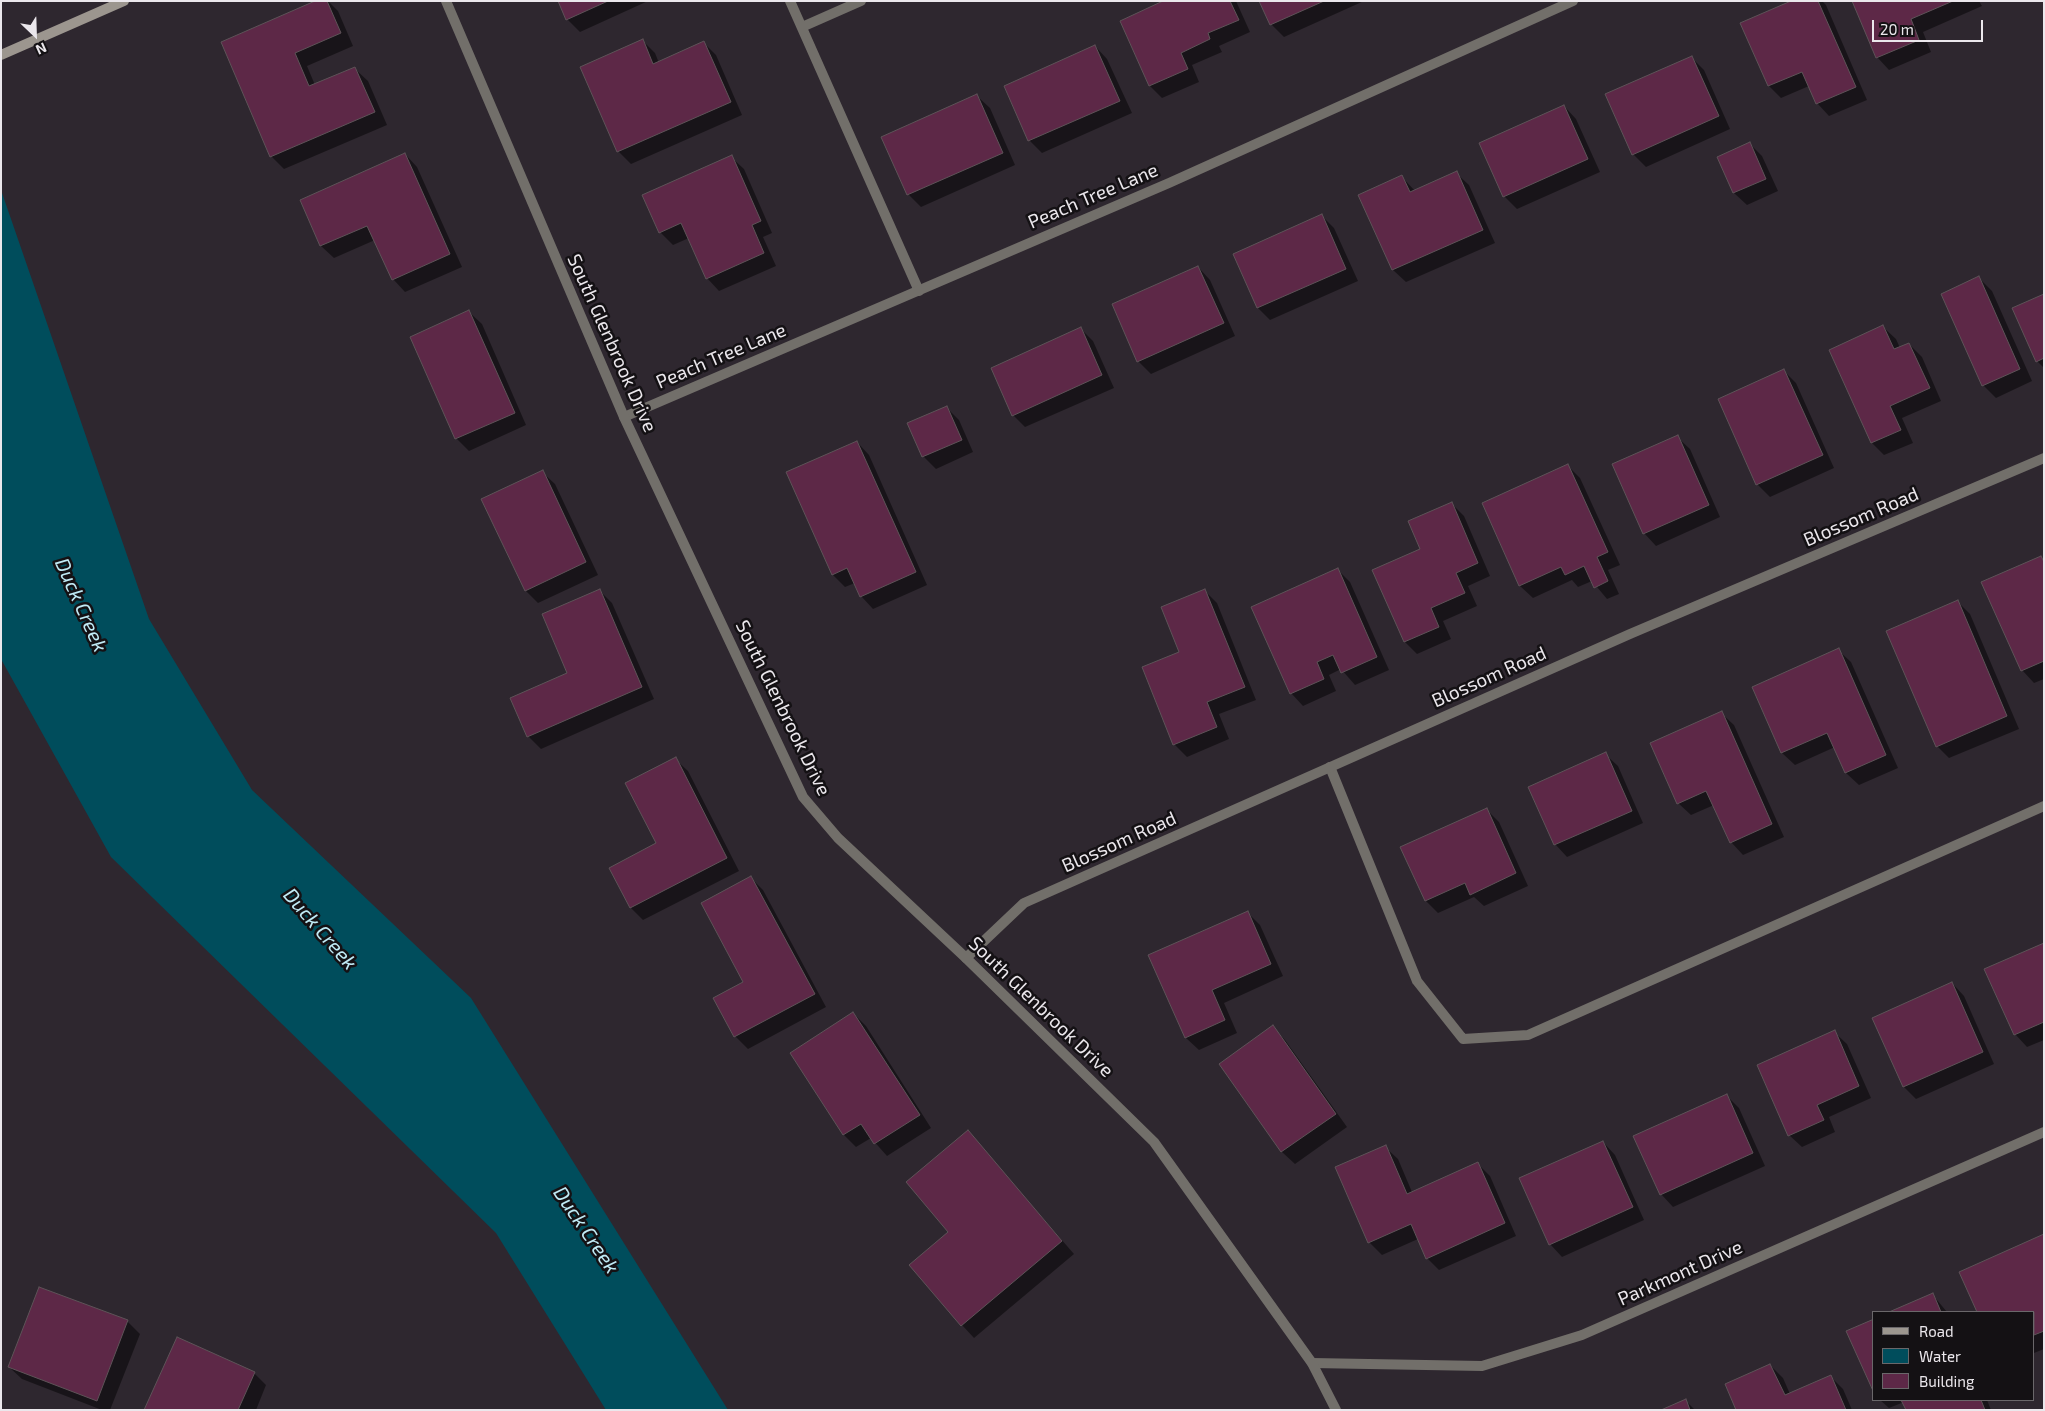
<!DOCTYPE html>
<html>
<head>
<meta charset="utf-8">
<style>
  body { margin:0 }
  #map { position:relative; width:2045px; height:1411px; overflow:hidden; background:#2e272f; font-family:"Exo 2",sans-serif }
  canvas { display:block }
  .frame { position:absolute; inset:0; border:2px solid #ebe7ec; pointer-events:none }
  .legend { position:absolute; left:1872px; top:1311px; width:162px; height:90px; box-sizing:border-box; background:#141114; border:1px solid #6a676a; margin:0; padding:6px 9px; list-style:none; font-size:15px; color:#ebe7ec }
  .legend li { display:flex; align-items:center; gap:10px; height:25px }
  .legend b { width:25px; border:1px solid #6a676a }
  .north { position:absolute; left:10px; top:10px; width:50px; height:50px; -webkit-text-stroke:4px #141114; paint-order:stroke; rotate:156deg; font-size:14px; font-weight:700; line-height:20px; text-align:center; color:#ebe7ec }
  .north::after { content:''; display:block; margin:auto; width:18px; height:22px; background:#ebe7ec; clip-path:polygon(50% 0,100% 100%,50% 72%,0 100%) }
  .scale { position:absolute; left:1872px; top:20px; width:111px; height:22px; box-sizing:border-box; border:2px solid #ebe7ec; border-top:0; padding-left:6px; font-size:15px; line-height:18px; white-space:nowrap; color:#ebe7ec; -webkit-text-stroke:4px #141114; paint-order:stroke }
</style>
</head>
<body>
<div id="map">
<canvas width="2045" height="1411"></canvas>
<div class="frame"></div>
<ul class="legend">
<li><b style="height:6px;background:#9c968f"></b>Road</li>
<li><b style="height:14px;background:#004d5c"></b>Water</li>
<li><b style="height:14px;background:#5d2847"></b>Building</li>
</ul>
<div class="north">N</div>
<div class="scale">20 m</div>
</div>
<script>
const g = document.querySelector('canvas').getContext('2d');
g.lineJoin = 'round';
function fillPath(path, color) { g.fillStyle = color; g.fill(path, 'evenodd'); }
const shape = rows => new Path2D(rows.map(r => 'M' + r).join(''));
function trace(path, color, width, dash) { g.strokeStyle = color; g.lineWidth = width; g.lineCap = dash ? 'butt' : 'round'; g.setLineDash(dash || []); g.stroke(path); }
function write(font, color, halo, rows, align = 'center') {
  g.font = font + ' "Exo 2",sans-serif'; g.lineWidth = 5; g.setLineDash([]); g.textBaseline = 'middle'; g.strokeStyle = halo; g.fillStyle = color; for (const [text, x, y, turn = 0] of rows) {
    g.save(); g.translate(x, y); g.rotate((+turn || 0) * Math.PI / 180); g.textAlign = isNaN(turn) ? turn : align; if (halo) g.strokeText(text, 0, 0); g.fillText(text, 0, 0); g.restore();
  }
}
fillPath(shape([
  [1,190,149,619,252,790,471,998,728,1410,606,1410,496,1233,111,857,1,659]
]), '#004d5c');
fillPath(shape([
  [319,1,328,1,338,11,353,46,307,66,315,85,355,69,368,81,387,125,284,169,271,156,222,42],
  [559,1,648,1,580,32,567,19],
  [1166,1,1236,1,1250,32,1219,46,1222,52,1192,65,1199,82,1162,98,1150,86,1121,21],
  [1261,1,1364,1,1284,37,1271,24],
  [1794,1,1822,1,1826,5,1867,100,1829,116,1817,103,1809,86,1781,98,1769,86,1742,24],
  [1853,1,1979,1,1982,6,1923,32,1931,52,1889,70,1877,57],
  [643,41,655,53,659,63,704,43,716,55,742,115,631,164,618,151],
  [1095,46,1107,59,1132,113,1042,153,1030,141,1005,86],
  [1691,57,1704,70,1730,129,1646,167,1633,154],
  [977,96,990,108,1015,165,921,207,909,195,883,137],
  [1564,106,1576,119,1600,172,1517,209,1504,196],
  [1750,144,1762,156,1778,191,1747,205,1734,193,1719,158],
  [405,154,417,167,462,267,405,292,393,279,375,240,334,258,321,246,301,200],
  [731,157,744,169,772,233,763,237,776,266,719,291,707,278,689,238,673,245,660,232],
  [1456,173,1469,185,1495,243,1406,282,1393,270,1360,195,1402,177,1415,191],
  [1322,216,1334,228,1358,281,1270,320,1258,308,1234,255],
  [1198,267,1210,280,1235,336,1151,374,1138,361],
  [1979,278,1992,291,2032,381,1996,398,1983,385],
  [2044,295,2044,368,2037,361],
  [469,312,482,324,526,425,469,451,456,438],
  [1883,327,1896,339,1900,348,1909,344,1922,357,1941,401,1902,418,1913,443,1884,455,1872,443],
  [1081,329,1093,341,1114,388,1025,427,1013,415],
  [1784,371,1796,383,1834,468,1770,497,1757,484],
  [946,407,959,420,973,452,936,469,924,457,909,424],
  [1677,437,1690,449,1720,517,1656,546,1644,533],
  [857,442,869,455,927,585,873,609,861,596,855,583,845,587,833,575],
  [1567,465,1580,478,1620,565,1608,570,1619,594,1607,599,1592,581,1578,587,1572,580,1533,598,1520,586,1483,504],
  [542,472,555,484,598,575,538,603,526,591],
  [1451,503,1464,516,1490,576,1468,586,1477,606,1443,621,1451,639,1417,654,1405,642,1374,571,1422,550],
  [2041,557,2044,560,2044,679,2034,683,2022,670],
  [1338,570,1350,582,1389,670,1355,685,1341,669,1329,675,1336,691,1303,706,1291,693],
  [599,590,612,603,654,699,541,749,528,736,569,674],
  [1205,591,1217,603,1256,700,1219,714,1229,739,1187,757,1174,744,1144,668,1181,652],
  [1958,602,1970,614,2019,729,1949,758,1937,746],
  [1838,650,1851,662,1898,768,1859,785,1846,773,1835,747,1795,765,1782,753,1753,688],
  [1721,713,1734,725,1784,837,1743,855,1731,842,1714,805,1691,815,1678,803],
  [1605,754,1618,766,1643,823,1567,857,1555,844],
  [675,759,688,771,739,871,643,920,631,908,658,844],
  [1486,809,1499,822,1528,886,1484,906,1474,897,1438,913,1426,901],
  [751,878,763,890,826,1007,748,1049,735,1036,745,982],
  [1247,912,1260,925,1283,976,1224,1003,1237,1033,1199,1050,1186,1038,1150,956],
  [2044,944,2044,1040,2027,1047,2015,1034],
  [1952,983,1964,996,1994,1064,1916,1099,1904,1087],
  [853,1013,866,1026,931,1128,887,1156,871,1138,856,1147,844,1135,791,1053],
  [1273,1027,1285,1040,1347,1127,1295,1164,1282,1152,1220,1064],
  [1834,1032,1847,1044,1871,1098,1829,1117,1835,1132,1802,1147,1789,1135],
  [1727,1096,1739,1108,1765,1166,1673,1207,1661,1194],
  [968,1132,1074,1254,974,1338,962,1325,950,1232],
  [1603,1142,1615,1155,1644,1220,1562,1257,1550,1244],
  [1385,1147,1398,1159,1412,1192,1477,1163,1490,1176,1516,1236,1439,1270,1427,1258,1418,1239,1382,1255,1369,1242],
  [2044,1235,2044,1349,2034,1353,2034,1312,1978,1312,1960,1273],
  [1932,1294,1947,1312,1892,1312],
  [127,1321,140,1334,110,1410,102,1410,22,1379,9,1367],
  [1770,1365,1783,1378,1790,1394,1830,1376,1843,1389,1852,1410,1738,1410],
  [254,1373,266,1385,256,1410,146,1410],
  [1685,1400,1695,1410,1664,1410],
  [1880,1400,1987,1400,1991,1410,1907,1410,1904,1402,1889,1408]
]), '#0007');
const building = shape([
  [315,1,327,1,341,33,295,53,309,86,355,67,375,112,270,157,221,42,315,1],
  [558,1,608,1,566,20,558,1],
  [1163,1,1230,1,1239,20,1208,33,1210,39,1181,53,1188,69,1149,86,1120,21,1163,1],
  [1259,1,1324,1,1270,25,1259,1],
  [1791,1,1818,1,1856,87,1816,104,1802,72,1768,86,1740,23,1791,1],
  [1852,1,1953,1,1911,19,1919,40,1876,58,1852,1],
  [643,39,653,64,704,41,731,102,617,152,580,67,643,39],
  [1095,45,1120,101,1028,141,1004,86,1095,45],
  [1692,56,1719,116,1632,155,1605,94,1692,56],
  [977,94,1003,153,907,195,881,137,977,94],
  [1564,105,1588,159,1503,197,1479,143,1564,105],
  [1750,142,1766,179,1733,193,1717,157,1750,142],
  [405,153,450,254,392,280,367,226,320,246,300,200,405,153],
  [732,155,761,221,752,225,764,253,706,279,681,223,659,233,642,195,732,155],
  [1457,171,1483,230,1392,270,1358,195,1402,175,1410,192,1457,171],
  [1322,214,1346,269,1257,308,1233,254,1322,214],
  [1198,266,1224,323,1137,362,1112,304,1198,266],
  [1979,276,2020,369,1982,386,1941,294,1979,276],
  [2044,294,2044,358,2036,362,2012,308,2044,294],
  [469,310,515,413,455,439,410,337,469,310],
  [1883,325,1894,349,1909,343,1930,388,1890,406,1901,430,1871,443,1829,350,1883,325],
  [1081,327,1102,375,1012,416,991,368,1081,327],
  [1784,369,1823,455,1756,485,1718,399,1784,369],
  [947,406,962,440,922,457,907,423,947,406],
  [1678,435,1709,505,1643,534,1612,464,1678,435],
  [857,441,916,572,860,597,847,568,832,575,786,472,857,441],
  [1568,464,1608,552,1597,557,1608,581,1594,588,1584,566,1565,575,1561,567,1519,586,1482,503,1568,464],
  [543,470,586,562,525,591,481,499,543,470],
  [1452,502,1478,563,1456,573,1465,593,1431,608,1439,627,1404,642,1372,570,1420,549,1408,521,1452,502],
  [2041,556,2044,562,2044,661,2021,671,1981,582,2041,556],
  [1338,568,1377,657,1341,673,1333,655,1317,662,1324,679,1290,694,1251,607,1338,568],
  [600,589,642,687,527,737,510,698,567,673,542,614,600,589],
  [1205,589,1245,687,1207,702,1217,727,1173,745,1142,667,1179,652,1161,607,1205,589],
  [1958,600,2007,716,1936,747,1886,631,1958,600],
  [1839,648,1886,755,1845,773,1827,733,1781,753,1752,687,1839,648],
  [1722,711,1772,824,1730,843,1706,791,1677,804,1650,743,1722,711],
  [1606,752,1632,811,1554,845,1528,787,1606,752],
  [676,757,727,858,630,908,609,868,656,843,625,783,676,757],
  [1487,808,1516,873,1470,895,1465,883,1425,901,1400,847,1487,808],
  [751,876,815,994,734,1037,713,998,743,982,701,903,751,876],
  [1248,911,1271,964,1212,990,1225,1020,1185,1038,1148,955,1248,911],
  [2044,943,2044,1022,2014,1035,1984,969,2044,943],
  [1952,982,1983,1052,1903,1087,1872,1018,1952,982],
  [853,1012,920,1115,874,1144,861,1124,843,1135,790,1053,853,1012],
  [1273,1025,1336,1114,1281,1152,1219,1064,1273,1025],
  [1835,1030,1859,1086,1817,1105,1824,1120,1788,1136,1757,1065,1835,1030],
  [1727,1094,1753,1153,1660,1195,1633,1136,1727,1094],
  [968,1130,1062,1241,961,1326,909,1265,948,1232,906,1182,968,1130],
  [1603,1141,1633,1207,1549,1245,1519,1178,1603,1141],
  [1386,1145,1407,1194,1478,1162,1505,1223,1426,1259,1411,1224,1368,1243,1335,1167,1386,1145],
  [2044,1234,2044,1331,2034,1335,2034,1312,1977,1312,1959,1272,2044,1234],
  [39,1287,128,1320,97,1401,8,1367,39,1287],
  [1933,1293,1941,1312,1889,1312,1933,1293],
  [1874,1319,1874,1393,1846,1331,1874,1319],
  [177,1337,255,1372,238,1410,144,1410,177,1337],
  [1770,1364,1785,1395,1831,1375,1846,1410,1736,1410,1725,1384,1770,1364],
  [1686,1399,1690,1410,1661,1410,1686,1399],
  [1901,1400,1981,1400,1985,1410,1906,1410,1901,1400]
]);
fillPath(building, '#5d2847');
trace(building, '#5e5358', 1);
trace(shape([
  [790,1,919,291],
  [802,27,861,1],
  [1330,767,1417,981,1463,1039,1528,1035,2044,806]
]), '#726f6a', 10);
trace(shape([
  [624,417,1169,183,1573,1],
  [966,958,1024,903,1630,634,2044,458],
  [1312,1363,1482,1366,1582,1335,2044,1132]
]), '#726f6a', 10);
trace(shape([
  [446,1,624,417,803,797,838,838,966,958,1154,1142,1312,1363,1336,1410]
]), '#726f6a', 10);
trace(shape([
  [1,55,124,1]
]), '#9c968f', 10);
write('19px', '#ebe7ec', '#141114', [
  ["Peach Tree Lane",1093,196,-23],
  ["South Glenbrook Drive",612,343,66],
  ["Peach Tree Lane",721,356,-23],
  ["Blossom Road",1861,517,-23],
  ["Blossom Road",1489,677,-24],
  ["South Glenbrook Drive",783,708,64],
  ["Blossom Road",1119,842,-24],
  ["South Glenbrook Drive",1041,1007,44],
  ["Parkmont Drive",1680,1273,-24]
]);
write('italic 20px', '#c0ebf6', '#141114', [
  ["Duck Creek",81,605,66],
  ["Duck Creek",320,929,49],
  ["Duck Creek",586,1230,56]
]);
</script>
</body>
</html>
